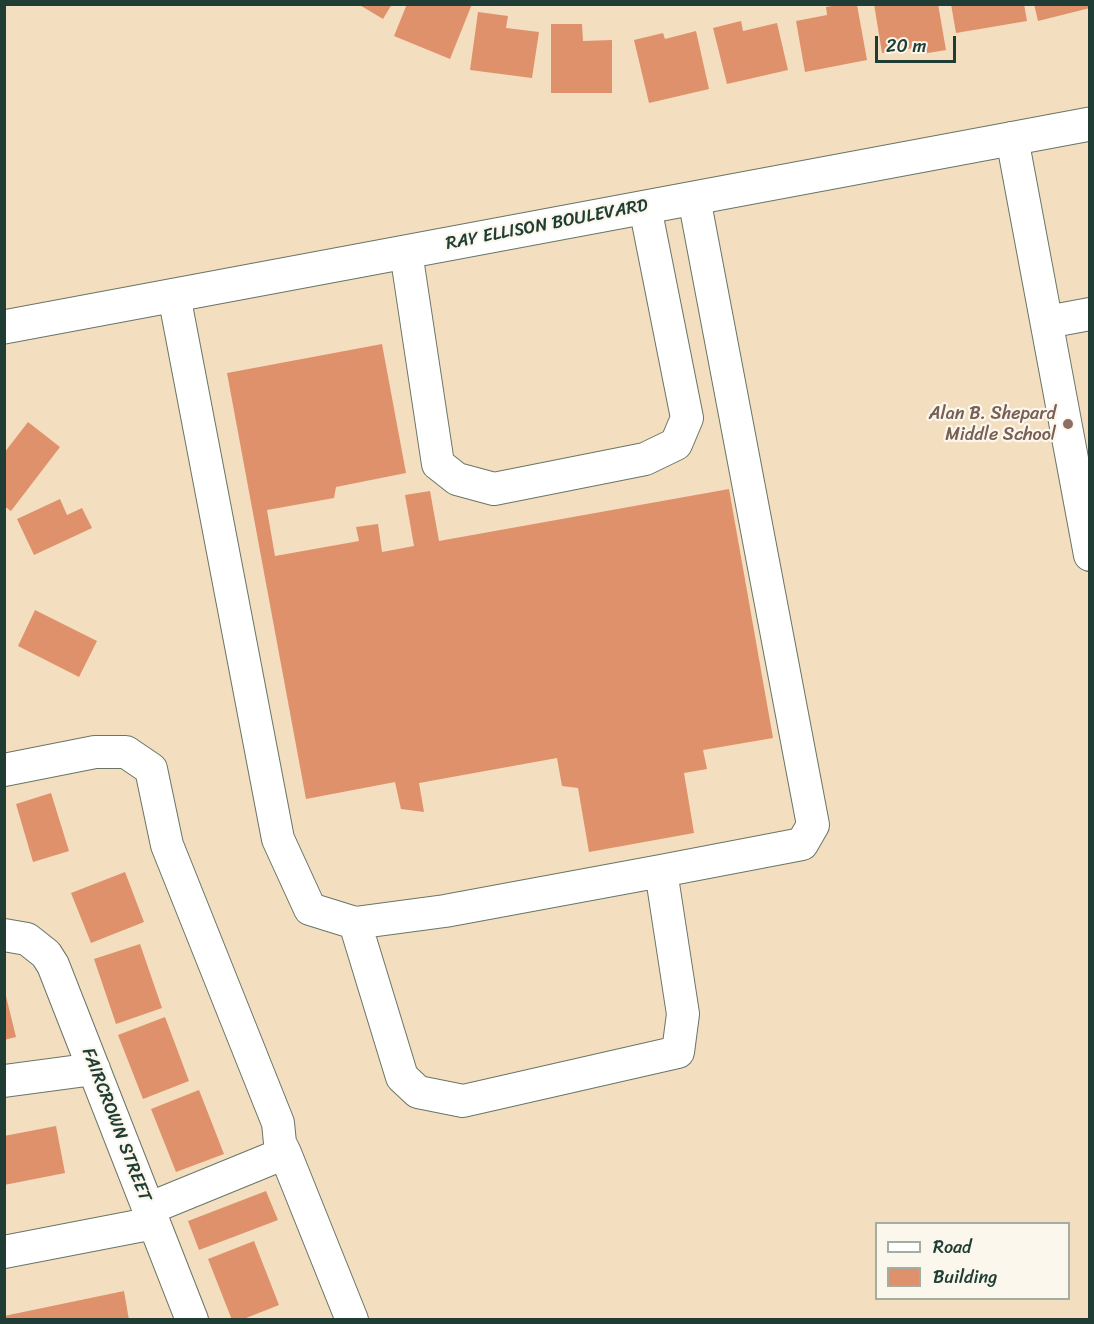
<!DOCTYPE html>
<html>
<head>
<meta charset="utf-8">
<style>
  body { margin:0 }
  #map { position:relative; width:1094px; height:1324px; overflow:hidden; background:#f3dec0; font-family:Sriracha,sans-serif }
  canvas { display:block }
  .frame { position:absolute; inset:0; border:6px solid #1f3d34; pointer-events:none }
  .legend { position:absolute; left:875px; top:1222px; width:195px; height:78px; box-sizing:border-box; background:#fbf7ec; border:2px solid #a3ada2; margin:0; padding:8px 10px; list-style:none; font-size:18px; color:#1f3d34 }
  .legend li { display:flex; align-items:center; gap:12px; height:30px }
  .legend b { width:30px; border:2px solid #a3ada2 }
  .scale { position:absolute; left:875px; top:36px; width:81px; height:27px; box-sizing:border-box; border:3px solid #1f3d34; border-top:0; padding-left:8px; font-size:18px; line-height:21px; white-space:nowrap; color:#1f3d34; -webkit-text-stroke:4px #fbf7ec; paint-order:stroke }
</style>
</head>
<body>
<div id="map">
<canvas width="1094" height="1324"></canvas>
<div class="frame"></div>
<ul class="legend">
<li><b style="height:8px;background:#fff"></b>Road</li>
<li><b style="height:16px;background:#df916c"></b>Building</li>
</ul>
<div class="scale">20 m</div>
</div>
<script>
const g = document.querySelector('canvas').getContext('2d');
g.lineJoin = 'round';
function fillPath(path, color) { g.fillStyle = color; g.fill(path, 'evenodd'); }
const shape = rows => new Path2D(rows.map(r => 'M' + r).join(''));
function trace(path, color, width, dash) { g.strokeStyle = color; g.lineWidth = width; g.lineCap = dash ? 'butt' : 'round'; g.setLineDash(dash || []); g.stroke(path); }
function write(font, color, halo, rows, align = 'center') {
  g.font = font + ' Sriracha,sans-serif'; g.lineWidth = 4.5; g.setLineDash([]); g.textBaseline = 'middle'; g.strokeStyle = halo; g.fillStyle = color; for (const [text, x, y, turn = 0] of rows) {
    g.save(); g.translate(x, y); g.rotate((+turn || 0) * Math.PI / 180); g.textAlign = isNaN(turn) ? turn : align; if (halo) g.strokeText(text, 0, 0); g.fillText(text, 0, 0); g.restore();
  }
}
fillPath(shape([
  [358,4,392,4,383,19],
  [407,4,472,4,450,59,394,36],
  [874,4,938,4,946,50,922,54,921,47,882,53],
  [951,4,1024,4,1027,21,956,33],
  [1034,4,1090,4,1090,8,1038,21],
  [838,5,857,5,867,60,805,72,796,21,827,15,826,7],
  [478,12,508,16,506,28,539,32,532,78,470,70],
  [741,21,743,31,777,23,788,70,727,84,713,28],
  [551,24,582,24,583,41,612,40,612,93,551,93],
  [696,31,709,89,649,103,634,40,663,33,665,39],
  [382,344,406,473,336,487,334,498,267,510,275,556,359,541,356,527,378,524,382,552,414,546,405,495,430,491,439,541,729,489,773,738,703,750,707,769,684,773,694,833,589,852,578,788,562,786,557,758,419,783,424,812,401,809,395,782,306,799,227,373],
  [28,422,60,447,11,511,4,506,4,453],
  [60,499,67,515,82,508,92,528,34,555,17,519],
  [35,610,97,641,79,677,18,646],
  [51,793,69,851,33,862,16,804],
  [125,872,144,922,91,943,71,893],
  [140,944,162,1008,116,1024,94,959],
  [4,988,16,1037,4,1040],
  [165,1017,189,1081,143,1099,118,1035],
  [199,1090,224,1154,176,1172,151,1109],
  [56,1126,65,1173,4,1185,4,1136],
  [266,1191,278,1220,199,1250,188,1221],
  [254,1241,279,1305,241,1320,232,1320,208,1259],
  [124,1291,129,1320,4,1320,4,1316]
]), '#df916c');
const minor = shape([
  [1012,138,1090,555],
  [406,252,438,464,457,479,494,489,645,459,676,444,687,418,645,207],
  [174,295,278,839,310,909,355,923,445,911,661,871,802,844,813,825,694,198],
  [1047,322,1090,314],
  [4,770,95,752,126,752,151,769,167,845,278,1123,280,1143,285,1153,148,1209],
  [355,923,402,1077,418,1092,463,1101,678,1052,683,1014,661,871],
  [4,935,27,939,46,954,53,965,192,1320],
  [4,1081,94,1069],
  [285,1153,352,1320],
  [4,1252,154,1223]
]);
const major = shape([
  [4,327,1090,124]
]);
trace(minor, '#697565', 34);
trace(major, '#697565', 35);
trace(minor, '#fff', 32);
trace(major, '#fff', 33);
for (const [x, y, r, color] of [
  [1068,424,6,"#8d6e63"]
]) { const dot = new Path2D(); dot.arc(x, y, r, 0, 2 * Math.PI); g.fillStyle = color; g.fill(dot); trace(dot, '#fbf7ec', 2); }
write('18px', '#1f3d34', '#fbf7ec', [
  ["RAY ELLISON BOULEVARD",547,225,-11],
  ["FAIRCROWN STREET",116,1125,69]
]);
write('18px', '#785e54', '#fbf7ec', [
  ["Alan B. Shepard",1056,414],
  ["Middle School",1056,435]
], 'right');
</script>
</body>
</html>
